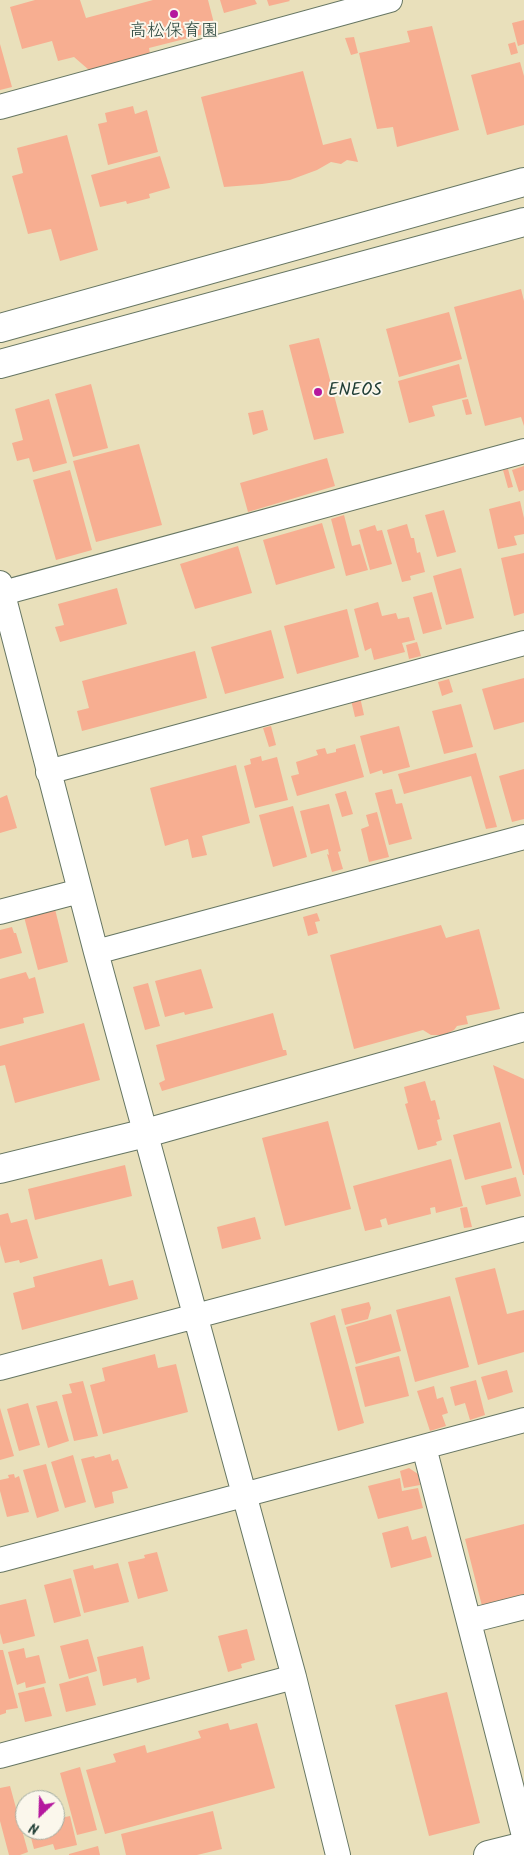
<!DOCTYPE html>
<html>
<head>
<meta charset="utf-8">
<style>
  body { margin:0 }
  #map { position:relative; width:524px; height:1855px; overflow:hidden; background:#e9e0bb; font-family:Kalam,sans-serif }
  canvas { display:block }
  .north { position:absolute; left:15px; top:1790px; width:50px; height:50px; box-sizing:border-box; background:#fbf7ec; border:1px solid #a3ada2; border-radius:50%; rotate:204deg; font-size:14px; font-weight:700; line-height:20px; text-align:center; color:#1f3d34 }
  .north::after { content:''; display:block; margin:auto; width:18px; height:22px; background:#b5179e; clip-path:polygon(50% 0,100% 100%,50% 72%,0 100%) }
</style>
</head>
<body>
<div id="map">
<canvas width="524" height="1855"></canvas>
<div class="north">N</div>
</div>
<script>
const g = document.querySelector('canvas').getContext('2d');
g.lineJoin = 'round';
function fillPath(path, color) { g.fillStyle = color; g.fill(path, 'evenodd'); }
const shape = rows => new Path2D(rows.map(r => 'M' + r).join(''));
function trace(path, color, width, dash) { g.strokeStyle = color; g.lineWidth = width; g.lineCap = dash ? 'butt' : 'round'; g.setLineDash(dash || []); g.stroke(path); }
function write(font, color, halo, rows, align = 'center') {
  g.font = font + ' Kalam,"Klee One",sans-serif'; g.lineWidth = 4; g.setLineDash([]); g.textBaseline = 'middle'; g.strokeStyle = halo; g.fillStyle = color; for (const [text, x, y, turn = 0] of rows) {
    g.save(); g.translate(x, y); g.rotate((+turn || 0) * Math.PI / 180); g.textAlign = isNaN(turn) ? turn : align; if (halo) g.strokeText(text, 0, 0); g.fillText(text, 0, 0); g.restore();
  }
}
fillPath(shape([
  [35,0,80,0,86,18,153,0,208,0,216,31,149,48,150,54,89,70,74,57,58,61,52,41,22,49,10,7],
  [220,0,255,0,257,4,224,13],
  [267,0,289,0,290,1,269,6],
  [524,20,524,44,518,46,512,23],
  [432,26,459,130,397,147,393,127,377,129,359,53,410,42,407,31],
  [354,37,358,53,351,55,345,38],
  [515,42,518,53,511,55,508,44],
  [0,44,12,87,0,90],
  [520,62,524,76,524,125,487,135,471,75],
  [303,71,323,145,351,138,358,162,347,160,341,164,331,162,317,170,290,180,262,184,224,187,201,97],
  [133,106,135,114,147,110,158,152,108,165,98,124,107,122,105,113],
  [67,135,98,250,60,261,51,229,28,234,12,176,23,173,17,148],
  [160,156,170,188,149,194,150,198,127,204,126,201,100,207,91,175],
  [521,289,524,301,524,426,521,417,485,426,454,307],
  [449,312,462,359,399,377,386,329],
  [319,338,344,433,314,440,289,345],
  [459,364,467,397,432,406,435,416,409,423,398,381],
  [91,384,108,448,73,457,55,394],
  [49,399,67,463,33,472,29,458,17,461,12,443,23,440,15,409],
  [468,399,472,414,466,415,462,400],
  [263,410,268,430,253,435,248,413],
  [139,444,162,525,96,542,73,461],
  [327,458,335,486,248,512,240,483],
  [524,466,524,490,519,492,512,470],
  [508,469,513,487,508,488,503,470],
  [70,470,92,550,56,560,33,480],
  [520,501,524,518,524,534,514,536,517,545,498,549,489,509],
  [444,510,456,552,437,557,425,515],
  [344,515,352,546,360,544,368,570,346,576,331,519],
  [322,523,335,568,276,585,263,540],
  [407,524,411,538,414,538,417,553,420,552,425,572,410,576,411,580,402,582,387,530],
  [375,525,377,531,382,530,392,564,370,570,359,530],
  [238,546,252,593,195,609,180,564],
  [524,553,524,613,514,616,501,558],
  [461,568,474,618,446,625,433,576],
  [117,588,127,624,60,642,55,627,64,625,58,604],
  [432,592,442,629,423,634,413,597],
  [378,602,382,616,396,613,398,619,409,617,415,640,402,643,405,652,374,660,371,648,365,651,354,609],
  [347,609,359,657,297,674,284,626],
  [271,630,284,678,225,694,211,647],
  [417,642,421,656,409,659,406,645],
  [195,651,207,698,82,731,77,711,89,708,82,681],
  [524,678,524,722,494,730,482,689],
  [449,679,453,692,442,696,438,682],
  [360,697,364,715,355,717,351,700],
  [461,704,473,747,444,754,432,711],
  [271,726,276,745,269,747,263,728],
  [399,726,410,767,383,774,382,770,370,774,360,736],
  [355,744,364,777,297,796,291,776,299,774,296,762,318,755,316,750,325,748,327,754,336,752,336,749],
  [476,753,497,827,486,829,471,776,404,794,398,774],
  [261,756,262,761,277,757,288,800,255,808,244,766,251,764,250,759],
  [236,765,250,823,202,836,207,855,192,858,188,839,165,846,150,788],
  [524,769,524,819,512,822,499,776],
  [392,789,396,804,402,803,412,839,389,845,375,793],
  [346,791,353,814,342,817,335,794],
  [7,795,17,828,0,833,0,798],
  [329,804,341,851,338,852,343,869,332,872,327,854,329,855,328,849,311,854,300,811],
  [293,806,307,857,273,867,259,815],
  [377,812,389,857,369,862,361,829,369,826,366,815],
  [54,905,68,962,38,970,23,913],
  [317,913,320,921,315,922,318,933,308,936,303,917],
  [441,925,446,938,479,929,500,1009,466,1016,468,1024,457,1026,454,1030,444,1035,431,1035,423,1030,354,1049,330,955],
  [12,927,14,933,16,933,22,953,0,959,0,930],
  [201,969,213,1008,185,1015,184,1012,165,1017,155,981],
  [26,972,29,979,35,977,44,1013,23,1018,24,1023,0,1029,0,979],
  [148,983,160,1026,145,1030,133,987],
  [273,1013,283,1050,286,1050,287,1055,162,1091,159,1083,165,1080,156,1045],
  [84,1023,100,1080,15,1103,5,1065,0,1066,0,1046],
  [493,1065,524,1079,524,1175,523,1175],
  [425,1081,431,1101,435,1100,440,1119,437,1120,442,1140,436,1142,437,1145,418,1150,405,1104,408,1103,404,1087],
  [328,1121,351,1209,285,1226,262,1138],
  [500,1122,512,1168,465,1180,453,1135],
  [451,1159,463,1206,436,1213,435,1207,430,1208,431,1214,388,1225,386,1218,380,1220,382,1227,365,1231,353,1186],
  [125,1165,132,1196,35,1220,28,1189],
  [516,1177,521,1196,486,1205,481,1186],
  [467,1207,472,1227,464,1228,460,1208],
  [8,1213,11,1223,27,1219,38,1258,20,1263,19,1260,5,1263,0,1245,0,1215],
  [255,1217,261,1239,222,1249,217,1227],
  [102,1259,109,1286,133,1280,138,1299,22,1330,13,1293,35,1287,33,1277],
  [495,1268,507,1314,524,1310,524,1352,478,1365,455,1278],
  [450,1296,469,1367,415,1382,396,1310],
  [369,1302,371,1308,368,1319,345,1325,341,1309],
  [391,1314,401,1351,356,1364,346,1327],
  [335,1315,364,1423,338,1431,310,1323],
  [155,1354,158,1368,176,1364,188,1412,103,1434,90,1385,105,1381,102,1368],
  [399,1356,409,1396,365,1407,355,1367],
  [507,1370,513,1392,488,1400,481,1377],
  [476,1380,485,1415,470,1420,465,1403,455,1406,450,1387],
  [83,1381,98,1436,74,1441,62,1395,72,1393,69,1384],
  [434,1386,437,1399,443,1397,448,1413,442,1415,446,1426,430,1431,417,1391],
  [57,1401,69,1441,48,1448,36,1406],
  [28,1403,40,1445,19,1451,7,1409],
  [0,1408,14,1456,0,1460],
  [110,1454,112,1461,118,1459,128,1488,112,1492,114,1503,95,1508,81,1459,94,1456,95,1458],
  [73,1455,86,1502,65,1508,51,1462],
  [46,1464,59,1511,37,1518,23,1470],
  [409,1468,418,1474,420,1485,404,1488,400,1471],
  [14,1474,15,1478,19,1476,29,1512,7,1517,0,1491,0,1480,9,1478,8,1475],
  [400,1478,402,1491,418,1488,423,1508,378,1519,368,1486],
  [524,1524,524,1594,482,1606,465,1539],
  [408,1526,412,1540,426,1536,432,1557,391,1568,382,1533],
  [157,1552,168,1591,138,1599,128,1562,145,1558,144,1555],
  [118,1563,129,1602,84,1613,73,1570,93,1565,94,1569],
  [71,1578,81,1616,54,1623,44,1585],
  [26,1599,35,1636,3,1644,0,1633,0,1605],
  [247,1629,255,1660,241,1664,242,1668,228,1672,218,1636],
  [88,1639,97,1671,69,1679,60,1646],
  [143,1646,150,1679,137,1683,136,1678,103,1686,97,1657],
  [24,1648,26,1658,39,1655,46,1683,26,1688,25,1682,17,1685,8,1652],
  [0,1650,3,1650,18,1708,6,1710,6,1713,0,1715],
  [88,1676,96,1705,66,1712,59,1684],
  [44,1687,52,1716,25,1722,18,1693],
  [447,1692,480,1823,429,1836,395,1705],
  [228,1723,230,1730,257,1723,275,1788,105,1834,86,1770,116,1762,113,1754,145,1745,147,1753,201,1738,198,1731],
  [80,1767,97,1830,77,1835,60,1773],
  [10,1786,28,1852,20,1855,9,1855,0,1821,0,1788],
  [213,1811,222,1849,197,1855,126,1855,121,1834],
  [60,1812,61,1818,70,1816,77,1845,55,1850,53,1844,34,1849,29,1830,55,1830,55,1813],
  [98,1846,100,1855,69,1855,69,1854]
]), '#f7ae91');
const street = shape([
  [0,107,390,0],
  [0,583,96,952,294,1677,338,1855],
  [3,593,524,451],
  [48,772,524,643],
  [0,912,80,891],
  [96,952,524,837],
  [0,1368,524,1229],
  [424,1447,524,1836],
  [0,1560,524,1420],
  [469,1621,524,1607],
  [0,1756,294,1677]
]);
const secondary = shape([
  [0,328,524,182],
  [0,364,524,222],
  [0,1169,146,1133,524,1027],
  [488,1855,524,1846]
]);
trace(street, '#667663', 26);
trace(secondary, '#667663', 30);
trace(street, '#fff', 24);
trace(secondary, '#fff', 28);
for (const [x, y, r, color] of [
  [174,14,5,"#b5179e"],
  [318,392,5,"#b5179e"]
]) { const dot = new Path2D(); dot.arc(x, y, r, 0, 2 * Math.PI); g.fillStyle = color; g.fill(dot); trace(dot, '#fbf7ec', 2); }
write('18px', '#1f3d34', '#fbf7ec', [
  ["高松保育園",174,33],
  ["ENEOS",328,392,"left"]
]);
</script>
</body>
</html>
